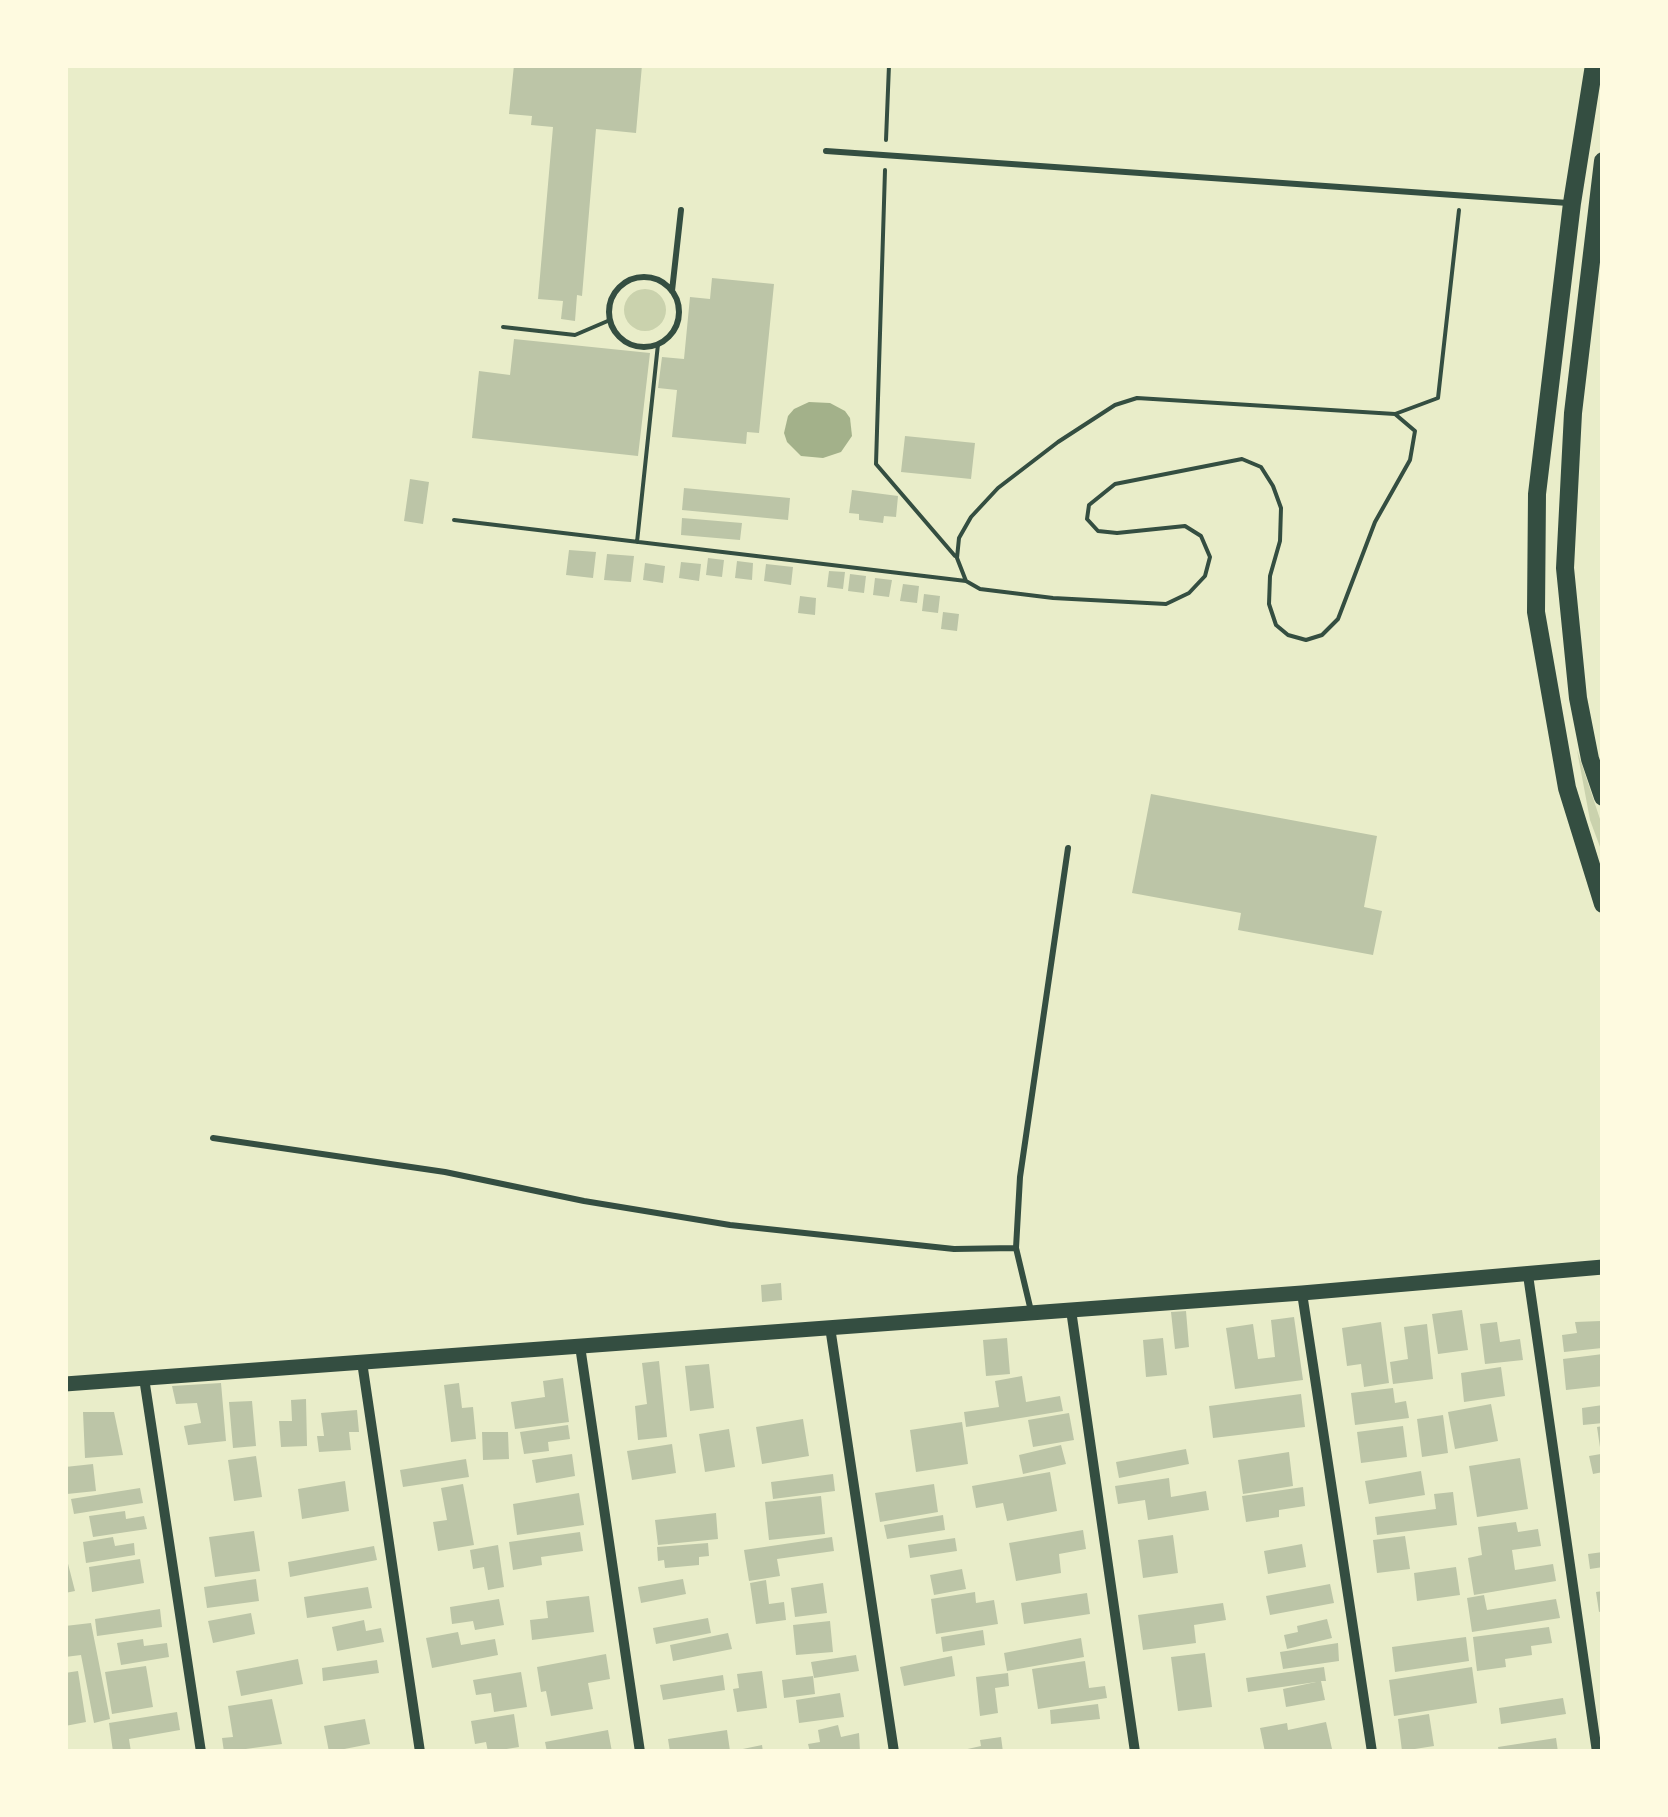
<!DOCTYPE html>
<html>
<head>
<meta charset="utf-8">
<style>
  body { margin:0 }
  #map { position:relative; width:1668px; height:1817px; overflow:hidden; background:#e9edc9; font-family:"Source Sans 3",sans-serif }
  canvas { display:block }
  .frame { position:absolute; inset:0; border:68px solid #fefae0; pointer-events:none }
</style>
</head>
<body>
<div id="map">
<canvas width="1668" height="1817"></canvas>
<div class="frame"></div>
</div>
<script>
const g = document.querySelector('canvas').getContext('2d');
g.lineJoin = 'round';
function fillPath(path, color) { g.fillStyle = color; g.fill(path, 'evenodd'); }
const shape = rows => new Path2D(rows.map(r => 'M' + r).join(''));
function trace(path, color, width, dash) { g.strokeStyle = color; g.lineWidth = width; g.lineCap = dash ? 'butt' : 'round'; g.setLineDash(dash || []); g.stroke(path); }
fillPath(shape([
  '624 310a21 21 0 1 1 42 0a21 21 0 1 1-42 0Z',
  [1577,750,1603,828,1603,855,1590,820]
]), '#cad2ad');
fillPath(shape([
  [809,402,830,403,845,411,850,418,852,436,841,452,823,458,801,456,787,442,784,433,788,416,794,409]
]), '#a3b18a');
fillPath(shape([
  [514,65,642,65,636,133,596,129,582,296,577,295,575,321,561,319,563,301,538,299,553,127,531,125,532,116,509,114],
  [712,278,774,284,759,433,747,432,746,444,672,437,677,390,658,388,662,357,684,359,690,297,710,299],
  [514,339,650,353,638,456,472,438,479,371,510,375],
  [905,436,975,443,971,479,901,472],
  [410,479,429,482,423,524,404,521],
  [684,488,790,498,788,520,682,510],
  [852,490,898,496,896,517,884,516,883,523,859,520,859,514,849,513],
  [682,518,742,523,740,540,681,535],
  [569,550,596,552,593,578,566,575],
  [607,554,634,556,631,582,604,580],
  [708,558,724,560,722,577,706,575],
  [737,561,753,563,752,580,735,578],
  [681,562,701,564,699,581,679,578],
  [645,563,665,566,663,583,643,580],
  [766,564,793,567,791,585,764,581],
  [829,571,845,572,843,589,827,587],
  [850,574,866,576,864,593,848,591],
  [875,578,892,580,889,597,873,595],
  [903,584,919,586,917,603,900,601],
  [924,594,940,596,938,613,922,611],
  [800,596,816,598,815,615,798,613],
  [943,612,959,614,957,631,941,629],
  [1151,794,1377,836,1364,907,1382,911,1373,955,1238,930,1241,913,1132,893],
  [781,1283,782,1300,762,1302,761,1285],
  [1462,1310,1468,1350,1438,1354,1432,1314],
  [1186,1311,1189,1347,1175,1349,1171,1312],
  [1294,1317,1303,1380,1235,1389,1226,1328,1253,1324,1258,1359,1275,1357,1271,1320],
  [1601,1321,1602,1348,1564,1352,1562,1335,1577,1333,1575,1322],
  [1381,1322,1389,1383,1364,1387,1361,1364,1347,1366,1342,1328],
  [1497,1322,1500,1342,1520,1339,1523,1360,1485,1364,1480,1324],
  [1427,1324,1433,1379,1393,1384,1390,1362,1408,1359,1404,1327],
  [1007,1338,1010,1374,986,1376,983,1340],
  [1163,1338,1167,1375,1146,1377,1143,1340],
  [1603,1354,1603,1386,1566,1390,1563,1359],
  [659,1361,667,1437,638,1440,635,1406,647,1404,642,1363],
  [709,1364,714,1408,690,1411,685,1366],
  [1501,1367,1505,1396,1464,1402,1461,1373],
  [1022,1376,1026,1402,1060,1396,1063,1411,966,1427,964,1412,999,1407,995,1381],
  [563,1378,569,1422,515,1429,511,1402,545,1397,543,1381],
  [221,1383,226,1441,188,1445,184,1426,201,1423,197,1403,176,1404,172,1386],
  [459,1383,462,1408,473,1407,476,1439,451,1442,444,1385],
  [1393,1388,1395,1403,1406,1401,1409,1418,1355,1425,1351,1393],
  [1301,1394,1305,1427,1213,1438,1209,1406],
  [306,1399,307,1446,281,1447,279,1421,292,1421,291,1400],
  [252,1401,256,1446,233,1448,229,1402],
  [1491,1404,1498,1441,1455,1449,1448,1412],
  [1603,1405,1603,1423,1583,1425,1582,1408],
  [357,1410,359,1432,349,1432,351,1450,319,1452,317,1436,324,1436,321,1413],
  [83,1412,114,1412,123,1455,85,1458],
  [1069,1413,1074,1440,1033,1447,1028,1420],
  [1443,1415,1448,1453,1422,1457,1417,1419],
  [803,1419,809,1456,762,1464,756,1427],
  [962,1422,968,1464,916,1472,910,1430],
  [568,1425,570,1439,548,1442,549,1451,524,1454,520,1432],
  [1403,1426,1407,1457,1361,1463,1357,1432],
  [1603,1426,1603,1472,1593,1474,1589,1456,1601,1454,1597,1427],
  [729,1429,735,1467,705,1472,699,1434],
  [482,1432,508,1432,509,1459,483,1460],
  [672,1444,676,1473,632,1480,627,1451],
  [1061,1445,1066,1464,1023,1474,1019,1455],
  [1186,1449,1189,1464,1119,1478,1116,1462],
  [1289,1452,1293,1486,1243,1494,1238,1460],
  [572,1454,575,1476,536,1483,532,1460],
  [256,1456,262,1497,234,1501,228,1460],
  [1520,1458,1528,1509,1477,1517,1469,1466],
  [466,1459,469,1477,403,1487,400,1470],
  [93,1464,96,1491,67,1494,65,1467],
  [1421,1471,1425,1495,1369,1504,1365,1481],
  [1050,1472,1057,1511,1007,1521,1003,1503,976,1508,972,1486],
  [833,1474,835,1491,773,1499,771,1482],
  [1169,1478,1171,1497,1206,1491,1209,1510,1148,1520,1145,1500,1118,1504,1115,1486],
  [345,1481,349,1511,302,1519,298,1489],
  [463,1484,474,1545,438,1551,433,1522,447,1520,441,1488],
  [934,1484,938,1512,880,1522,875,1493],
  [1303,1487,1305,1506,1279,1510,1279,1517,1246,1522,1242,1496],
  [140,1488,143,1503,74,1514,71,1499],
  [1453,1492,1457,1525,1377,1535,1375,1517,1436,1509,1434,1494],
  [579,1493,584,1525,517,1535,513,1504],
  [821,1496,825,1534,769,1540,765,1502],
  [125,1511,126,1519,144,1516,147,1529,93,1537,89,1516],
  [716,1513,718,1539,658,1545,655,1520],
  [943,1515,945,1530,887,1539,884,1525],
  [1516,1522,1518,1532,1538,1529,1541,1546,1512,1550,1515,1570,1553,1564,1556,1581,1474,1595,1468,1558,1482,1555,1478,1527],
  [1083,1530,1086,1549,1059,1554,1061,1573,1016,1581,1009,1543],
  [254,1531,260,1571,215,1577,209,1537],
  [580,1532,583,1551,541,1557,542,1565,513,1570,509,1542],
  [1173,1535,1178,1573,1143,1578,1138,1540],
  [1405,1536,1410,1569,1377,1573,1373,1540],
  [113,1537,115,1546,134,1543,135,1555,86,1563,83,1542],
  [832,1537,834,1551,777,1559,780,1576,749,1581,744,1550],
  [955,1538,957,1551,910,1558,908,1545],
  [708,1543,709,1556,699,1557,699,1565,665,1568,664,1560,658,1561,657,1547],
  [1302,1544,1306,1567,1268,1574,1264,1551],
  [498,1545,504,1587,488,1590,484,1567,473,1569,470,1550],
  [374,1546,377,1560,290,1577,288,1562],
  [65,1552,75,1591,65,1593],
  [1603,1552,1603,1567,1590,1569,1588,1554],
  [140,1559,144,1583,92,1592,89,1567],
  [1456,1567,1460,1595,1417,1601,1414,1573],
  [962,1569,966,1589,934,1595,930,1575],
  [256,1579,259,1601,207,1608,204,1587],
  [683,1579,686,1594,641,1603,638,1587],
  [766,1580,769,1604,784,1602,786,1620,756,1624,750,1583],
  [823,1583,827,1613,795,1617,791,1588],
  [1330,1584,1334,1603,1270,1615,1266,1596],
  [368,1587,372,1608,307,1618,304,1597],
  [1603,1591,1603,1611,1599,1612,1596,1592],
  [975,1592,976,1603,994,1600,998,1624,936,1634,931,1599],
  [1087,1593,1090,1614,1024,1624,1021,1603],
  [1484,1595,1487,1610,1556,1599,1560,1618,1472,1632,1467,1598],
  [589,1596,594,1632,532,1640,530,1620,548,1618,546,1601],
  [499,1599,504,1625,475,1630,473,1621,452,1624,450,1607],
  [1223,1603,1226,1620,1194,1625,1196,1643,1143,1650,1138,1615],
  [160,1609,162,1627,97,1636,95,1619],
  [251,1613,255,1634,213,1643,208,1621],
  [708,1618,711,1633,656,1644,653,1628],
  [1327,1619,1332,1638,1287,1649,1284,1635,1298,1632,1297,1626],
  [364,1620,366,1631,381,1628,384,1642,337,1651,332,1627],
  [830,1621,833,1652,796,1655,793,1625],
  [91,1623,110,1719,94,1723,81,1655,65,1657,65,1626],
  [1549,1627,1552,1643,1531,1646,1532,1655,1505,1659,1506,1667,1477,1671,1473,1637],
  [983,1630,985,1645,943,1652,941,1637],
  [458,1632,461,1645,495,1639,498,1655,432,1668,426,1638],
  [728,1633,732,1649,673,1661,670,1645],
  [1466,1637,1469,1661,1395,1672,1392,1647],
  [1081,1638,1084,1657,1007,1671,1004,1653],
  [143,1639,144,1646,167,1643,169,1657,121,1665,117,1643],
  [1338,1643,1339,1661,1283,1669,1280,1652],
  [1205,1653,1212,1707,1178,1711,1171,1657],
  [606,1654,610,1679,588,1683,593,1709,551,1716,546,1691,541,1692,537,1667],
  [856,1655,859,1671,814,1678,811,1662],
  [952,1656,955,1676,904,1686,900,1667],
  [298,1659,303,1684,241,1696,236,1671],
  [377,1660,379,1673,323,1681,322,1668],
  [1085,1661,1089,1688,1105,1686,1107,1698,1038,1709,1032,1669],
  [146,1666,153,1707,112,1714,105,1672],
  [1324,1667,1326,1681,1321,1681,1325,1700,1286,1707,1283,1689,1316,1682,1248,1692,1246,1678],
  [1472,1667,1477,1703,1394,1716,1389,1680],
  [78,1671,86,1722,65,1726,65,1673],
  [762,1671,767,1708,737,1712,733,1689,739,1688,737,1674],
  [521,1672,527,1707,494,1712,491,1693,476,1695,473,1680],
  [1008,1673,1009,1686,995,1688,998,1713,980,1716,976,1677],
  [723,1675,725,1690,663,1700,660,1685],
  [813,1676,815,1694,784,1698,782,1680],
  [840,1693,844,1717,799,1723,796,1700],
  [1563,1698,1566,1714,1501,1724,1499,1708],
  [272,1699,282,1744,224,1752,222,1738,233,1737,228,1706],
  [1098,1704,1100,1719,1051,1724,1050,1710],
  [177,1712,180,1730,129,1739,131,1752,113,1752,109,1723],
  [514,1714,519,1747,488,1752,486,1742,475,1744,471,1721],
  [1429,1714,1434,1746,1402,1751,1398,1719],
  [365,1719,370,1744,329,1752,324,1726],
  [1326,1722,1332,1749,1265,1752,1260,1728,1287,1723,1288,1730],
  [838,1725,841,1737,859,1733,860,1752,810,1752,808,1744,820,1742,818,1730],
  [608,1730,612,1752,547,1752,545,1742],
  [727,1730,730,1751,670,1752,668,1739],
  [1001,1737,1003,1752,954,1752,981,1746,980,1740],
  [1556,1738,1558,1752,1499,1752,1498,1747],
  [762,1745,763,1752,738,1752,738,1750]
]), '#bcc5a7');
trace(shape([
  [886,140,889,65],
  [885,170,876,464,955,556],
  [503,327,575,335,610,320],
  [1395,414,1415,431,1410,460,1375,522,1338,619,1322,635,1306,640,1288,635,1276,625,1269,604,1270,576,1280,541,1281,508,1273,486,1261,467,1242,459,1115,484,1089,505,1087,519,1098,531,1117,533,1185,526,1201,536,1210,557,1205,576,1189,593,1166,604,1053,598,980,589,966,581,957,558,959,538,971,517,998,488,1058,442,1115,405,1137,398,1395,414,1438,398,1459,210],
  [454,520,966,581],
  [637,542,658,344]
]), '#344e41', 4);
trace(shape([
  [826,151,1568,203],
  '609 312a35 35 0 1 1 70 0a35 35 0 1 1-70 0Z',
  [672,291,681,210],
  [213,1138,445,1172,584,1201,730,1225,954,1249,1016,1248],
  [1031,1311,1016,1248,1020,1177,1068,848]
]), '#344e41', 6);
trace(shape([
  [1528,1275,1597,1752],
  [1302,1293,1372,1752],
  [1071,1310,1135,1752],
  [830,1327,894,1752],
  [580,1346,640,1752],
  [362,1362,420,1752],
  [144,1378,201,1752]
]), '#344e41', 10);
trace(shape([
  [65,1384,1302,1293,1603,1267]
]), '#344e41', 15);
trace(shape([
  [1594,65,1572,203,1537,494,1536,612,1567,788,1603,904],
  [1603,161,1573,413,1565,568,1578,698,1590,759,1603,797]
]), '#344e41', 18);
</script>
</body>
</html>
